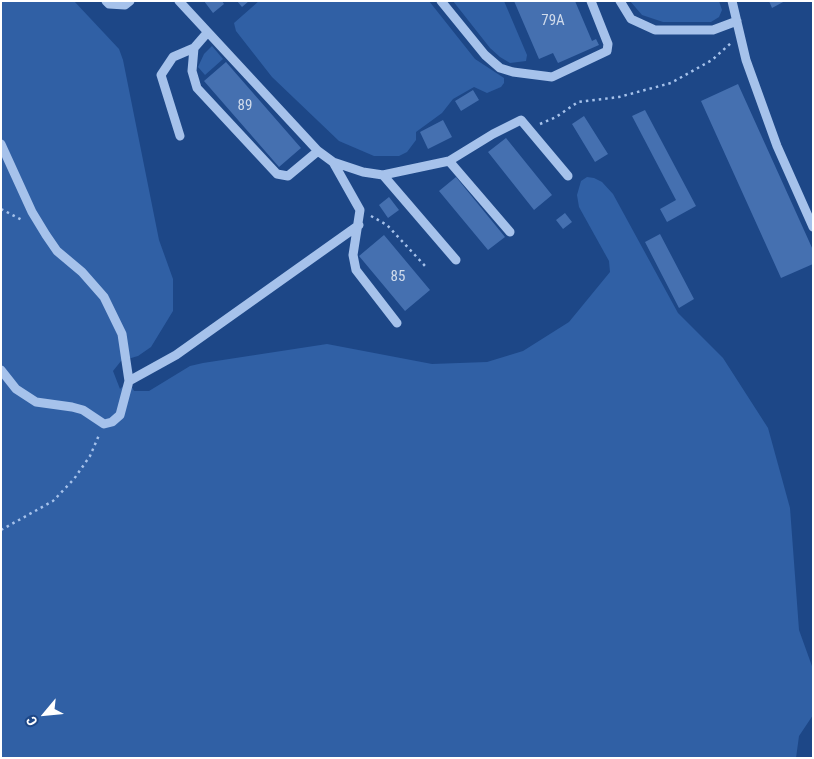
<!DOCTYPE html>
<html>
<head>
<meta charset="utf-8">
<style>
  body { margin:0 }
  #map { position:relative; width:814px; height:759px; overflow:hidden; background:#1d4787; font-family:"Roboto Condensed",sans-serif }
  canvas { display:block }
  .frame { position:absolute; inset:0; border:2px solid #fff; pointer-events:none }
  .north { position:absolute; left:20px; top:689px; width:50px; height:50px; -webkit-text-stroke:4px #1d4787; paint-order:stroke; rotate:242deg; font-size:14px; font-weight:700; line-height:20px; text-align:center; color:#fff }
  .north::after { content:''; display:block; margin:auto; width:18px; height:22px; background:#fff; clip-path:polygon(50% 0,100% 100%,50% 72%,0 100%) }
</style>
</head>
<body>
<div id="map">
<canvas width="814" height="759"></canvas>
<div class="frame"></div>
<div class="north">С</div>
</div>
<script>
const g = document.querySelector('canvas').getContext('2d');
g.lineJoin = 'round';
function fillPath(path, color) { g.fillStyle = color; g.fill(path, 'evenodd'); }
const shape = rows => new Path2D(rows.map(r => 'M' + r).join(''));
function trace(path, color, width, dash) { g.strokeStyle = color; g.lineWidth = width; g.lineCap = dash ? 'butt' : 'round'; g.setLineDash(dash || []); g.stroke(path); }
function write(font, color, halo, rows, align = 'center') {
  g.font = font + ' "Roboto Condensed",sans-serif'; g.lineWidth = 4; g.setLineDash([]); g.textBaseline = 'middle'; g.strokeStyle = halo; g.fillStyle = color; for (const [text, x, y, turn = 0] of rows) {
    g.save(); g.translate(x, y); g.rotate((+turn || 0) * Math.PI / 180); g.textAlign = isNaN(turn) ? turn : align; if (halo) g.strokeText(text, 0, 0); g.fillText(text, 0, 0); g.restore();
  }
}
fillPath(shape([
  [1,1,74,1,119,49,123,60,159,240,173,279,173,311,151,347,138,356,121,361,113,371,120,389,129,381,134,391,149,391,190,366,203,363,327,344,432,364,487,362,523,351,569,322,610,272,609,261,579,207,577,195,581,181,587,177,594,178,602,182,613,194,678,313,723,358,768,428,790,508,799,630,813,669,813,715,799,736,796,758,1,758],
  [259,1,429,1,475,59,504,78,504,83,501,87,487,93,474,87,453,99,442,113,416,132,416,140,407,152,399,156,374,156,339,141,272,77,236,31,234,23],
  [453,1,504,1,527,55,526,61,510,63,500,57,490,48],
  [630,1,719,1,722,10,719,17,711,22,663,22,642,15],
  [212,46,223,59,205,75,198,67,204,54]
]), '#3060a5');
fillPath(shape([
  [204,1,222,1,224,4,213,13],
  [237,1,249,1,242,7],
  [514,1,575,1,592,41,596,39,599,45,558,63,553,53,539,59],
  [769,1,785,1,772,8],
  [226,62,301,148,279,167,204,81],
  [738,84,813,250,813,264,781,278,701,101],
  [473,90,479,100,461,111,455,101],
  [645,110,696,206,667,222,660,209,676,200,632,116],
  [584,116,608,154,595,162,572,124],
  [443,120,452,137,428,149,420,132],
  [506,138,552,195,534,210,488,152],
  [456,177,505,237,488,250,439,191],
  [389,197,399,210,388,218,379,205],
  [565,213,572,222,563,229,556,220],
  [660,234,694,299,679,308,645,242],
  [384,235,430,290,405,311,359,256]
]), '#4570b0');
trace(shape([
  [540,124,556,117,578,102,619,97,671,83,712,60,731,43],
  [1,209,22,220],
  [371,216,387,225,426,267],
  [1,530,53,501,74,479,90,456,99,435]
]), '#a6c2eb', 2.5, [2.5, 4]);
trace(shape([
  [106,1,109,4,125,5,130,1],
  [179,1,318,151,333,162,363,172,383,175,456,260],
  [441,1,485,55,500,68,513,72,552,77,607,51,608,44,591,1],
  [620,1,631,19,655,30,713,30,737,21],
  [732,1,746,60,777,146,813,227],
  [207,33,194,48,192,71,197,88,277,174,288,176,318,151],
  [180,136,161,75,173,57,194,48],
  [1,144,32,212,46,235,57,251,82,272,104,297,122,334,129,381,120,415,112,422,104,424,83,410,72,407,36,402,16,389,1,370],
  [449,161,510,232],
  [333,162,360,210,353,255,356,270,397,323],
  [383,175,449,161,493,134,521,120,568,176],
  [129,381,176,355,359,225]
]), '#a6c2eb', 9);
write('15px', '#d0dbeb', null, [
  ["79А",553,21],
  ["89",245,106],
  ["85",398,277]
]);
</script>
</body>
</html>
